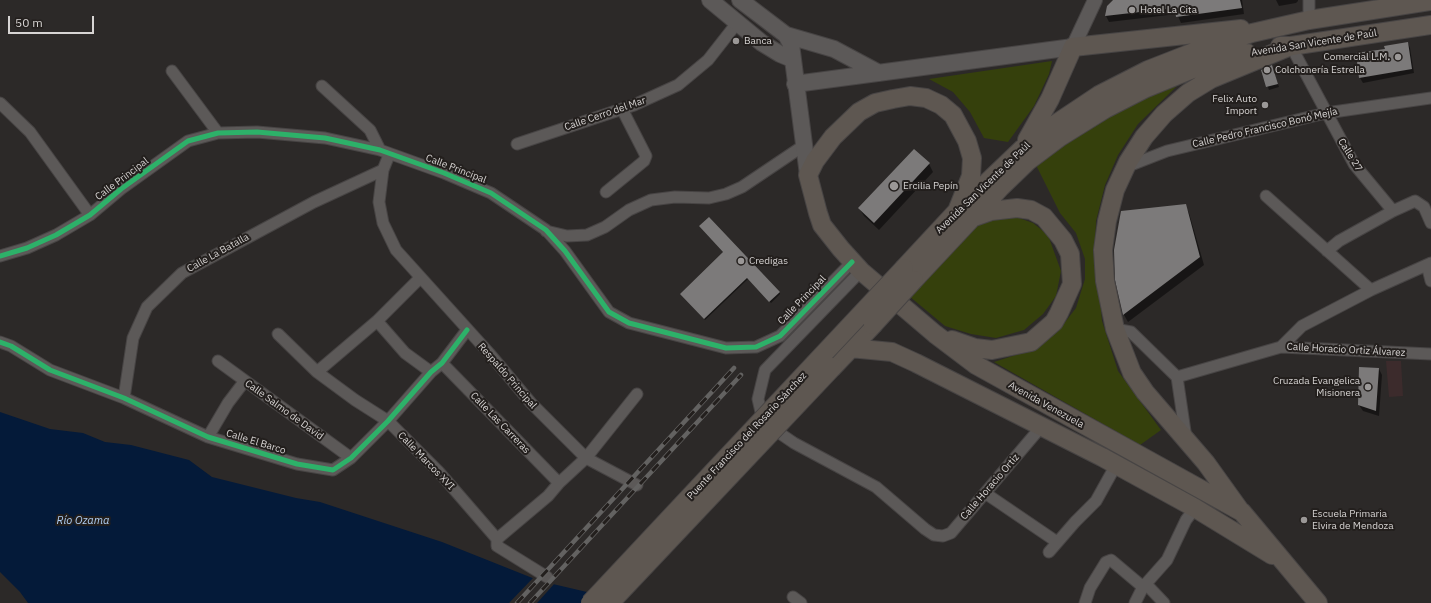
<!DOCTYPE html>
<html>
<head>
<meta charset="utf-8">
<style>
  body { margin:0 }
  #map { position:relative; width:1431px; height:603px; overflow:hidden; background:#2c2928; font-family:"IBM Plex Sans",sans-serif }
  canvas { display:block }
  .scale { position:absolute; left:8px; top:16px; width:86px; height:18px; box-sizing:border-box; border:2px solid #d7d4d3; border-top:0; padding-left:5px; font-size:12px; line-height:14px; white-space:nowrap; color:#d7d4d3; -webkit-text-stroke:3px #231f1d; paint-order:stroke }
</style>
</head>
<body>
<div id="map">
<canvas width="1431" height="603"></canvas>
<div class="scale">50 m</div>
</div>
<script>
const g = document.querySelector('canvas').getContext('2d');
g.lineJoin = 'round';
function fillPath(path, color) { g.fillStyle = color; g.fill(path, 'evenodd'); }
const shape = rows => new Path2D(rows.map(r => 'M' + r).join(''));
function trace(path, color, width, dash) { g.strokeStyle = color; g.lineWidth = width; g.lineCap = dash ? 'butt' : 'round'; g.setLineDash(dash || []); g.stroke(path); }
function write(font, color, halo, rows, align = 'center') {
  g.font = font + ' "IBM Plex Sans",sans-serif'; g.lineWidth = 4; g.setLineDash([]); g.textBaseline = 'middle'; g.strokeStyle = halo; g.fillStyle = color; for (const [text, x, y, turn = 0] of rows) {
    g.save(); g.translate(x, y); g.rotate((+turn || 0) * Math.PI / 180); g.textAlign = isNaN(turn) ? turn : align; if (halo) g.strokeText(text, 0, 0); g.fillText(text, 0, 0); g.restore();
  }
}
fillPath(shape([
  [1386,361,1401,361,1403,396,1389,397]
]), '#3c2b2c');
fillPath(shape([
  [1052,61,1049,74,1034,106,1008,142,984,138,970,112,953,92,929,79],
  [1177,86,1138,124,1118,155,1105,185,1096,221,1095,246,1102,321,1118,371,1161,430,1140,445,994,362,1022,353,1042,344,1059,330,1076,308,1085,279,1085,259,1076,233,1060,213,1036,165,1079,132,1144,98],
  [999,217,1019,218,1033,223,1048,235,1061,271,1056,296,1043,314,1024,330,996,338,971,334,945,326,909,296,975,227]
]), '#35400c');
fillPath(shape([
  [0,412,50,429,83,433,105,442,131,445,189,460,212,477,296,498,320,502,442,542,540,581,587,592,616,603,28,603,20,592,0,572]
]), '#041a39');
fillPath(shape([
  [534,577,555,583,537,603,509,603]
]), '#2c2928');
fillPath(shape([
  [1113,0,1242,0,1244,14,1181,23,1177,14,1109,22,1106,16,1108,7],
  [1276,0,1298,0,1298,1,1296,3,1279,6],
  [1408,43,1410,48,1414,73,1363,83,1360,78,1386,50],
  [1272,66,1279,87,1269,90,1262,70],
  [914,150,929,164,933,172,879,230,864,216,859,208],
  [1185,206,1189,213,1204,265,1128,322,1124,315,1116,279],
  [700,227,780,292,780,294,771,303,748,279,705,320,682,295,724,253],
  [1379,369,1382,375,1379,416,1363,411,1359,405]
]), '#0007');
fillPath(shape([
  [1113,0,1240,0,1242,8,1176,17,1175,8,1105,16,1107,6],
  [1408,42,1412,69,1359,78,1356,53,1385,49,1384,46],
  [1272,65,1278,84,1266,87,1261,70],
  [914,149,930,163,874,223,858,208],
  [1186,204,1200,257,1123,315,1115,280,1114,250,1121,211],
  [709,217,780,292,769,302,747,278,704,319,680,294,723,252,699,226],
  [1359,367,1379,368,1376,411,1358,405]
]), '#7c7a7a');
const minor = shape([
  [1309,0,1309,20],
  [1291,46,1354,164,1393,211],
  [172,71,218,133],
  [322,86,370,130,380,150],
  [0,103,30,132,90,215],
  [517,144,634,105,678,85,708,60,737,23],
  [389,155,383,170,379,202,383,223,396,250,489,353,531,403,586,458,637,485],
  [1126,167,1167,151,1326,113,1431,98],
  [606,192,644,161,646,156,622,109],
  [1266,196,1371,290],
  [546,231,567,236,587,235,605,227,629,210,651,200,675,197,709,198,726,194,742,187,803,146],
  [1327,251,1339,241,1393,211,1415,201,1424,207,1431,223],
  [0,256,27,248,56,235,90,215,121,189,188,141,218,133,257,132,325,138,380,150,444,173,491,193,546,230,565,251,609,312,629,323,726,348,756,347,780,336,852,262],
  [1427,265,1431,281],
  [861,271,765,370,758,399,761,412,775,430,794,443,876,487,925,529,934,535,943,536,951,533,1041,427],
  [377,321,405,353,431,372],
  [1115,329,1131,332,1177,377,1281,347,1431,354],
  [278,334,317,372,355,400,388,421,439,472,497,539,497,546,547,577],
  [0,342,11,346,50,370,124,398,208,437,297,464,333,470,351,458,388,421,431,372,442,363,467,330],
  [1281,347,1302,326,1371,290,1431,263],
  [218,361,351,458],
  [442,363,559,483],
  [317,372,377,321,420,278],
  [1177,377,1186,438],
  [124,398,133,338,147,307,182,273,314,202,383,170],
  [208,437,228,403,244,382],
  [985,493,1057,542],
  [497,539,548,496,559,483,586,458,637,394],
  [1049,552,1075,522,1096,501,1116,465],
  [1146,584,1164,603],
  [793,597,801,603],
  [1085,603,1090,588,1106,562,1111,560,1143,587],
  [1135,603,1143,587,1167,560,1186,520,1195,508]
]);
const tertiary = shape([
  [1073,47,1095,0]
]);
const secondary = shape([
  [710,0,762,43,780,54,792,59],
  [740,0,786,35,791,44,808,175],
  [786,35,834,49,879,73],
  [795,84,1073,47]
]);
const primary = shape([
  [1280,46,1291,46,1431,25],
  [1027,140,1050,99,1073,47,1241,29],
  [957,211,971,176,972,158,967,141,953,115,941,105,926,98,910,96,893,99,875,103,859,112,833,137,815,161,808,175,818,213,822,225,841,249,861,271,935,334,976,365,1242,512,1318,603],
  [904,268,957,211,1022,149,1054,125,1099,95,1148,70,1194,52,1252,33,1309,20,1431,1],
  [914,280,1001,187,1028,161,1060,137,1105,109,1144,89,1193,69,1247,53],
  [952,340,975,348,992,350,1031,342,1054,322,1059,313,1072,284,1070,254,1063,240,1044,217,1031,210,1017,208,991,211,974,217],
  [850,348,892,352,916,363,1102,457,1195,508,1272,555],
  [833,367,873,325],
  [1239,509,1206,463,1145,392,1132,373,1115,329,1105,281,1103,250,1107,221,1115,190,1128,162,1144,137,1164,114,1188,93,1211,79,1291,46]
]);
trace(minor, '#474444', 13);
trace(tertiary, '#474444', 16);
trace(secondary, '#474444', 18);
trace(primary, '#474444', 20);
trace(minor, '#5c5958', 11);
trace(tertiary, '#5c5958', 14);
trace(secondary, '#5c5958', 16);
trace(primary, '#5e5751', 18);
const rail = shape([
  [517,603,734,368],
  [530,603,741,375]
]);
trace(rail, '#636261', 4.5);
trace(rail, '#231f1d', 3, [9]);
const primaryBridge = shape([
  [873,325,914,280],
  [590,603,904,268],
  [610,603,833,367]
]);
trace(primaryBridge, '#474444', 20, []);
trace(primaryBridge, '#5e5751', 18);
trace(shape([
  [0,256,27,248,56,235,90,215,121,189,188,141,218,133,257,132,325,138,380,150,444,173,491,193,546,230,565,251,609,312,629,323,726,348,756,347,780,336,852,262],
  [0,342,11,346,50,370,124,398,208,437,297,464,333,470,351,458,388,421,431,372,442,363,467,330]
]), '#2db169', 5);
for (const [x, y, r, color] of [
  [1132,10,4,"#9b9897"],
  [736,41,4,"#9b9897"],
  [1398,57,4,"#9b9897"],
  [1267,70,4,"#9b9897"],
  [1265,105,4,"#9b9897"],
  [894,186,5,"#9b9897"],
  [741,261,4,"#9b9897"],
  [1368,387,4,"#9b9897"],
  [1304,520,4,"#9b9897"]
]) { const dot = new Path2D(); dot.arc(x, y, r, 0, 2 * Math.PI); g.fillStyle = color; g.fill(dot); trace(dot, '#231f1d', 1.5); }
write('10px', '#d7d4d3', '#231f1d', [
  ["Hotel La Cita",1140,10],
  ["Banca",744,41],
  ["Comercial L.M.",1390,57,"right"],
  ["Colchonería Estrella",1275,70],
  ["Felix Auto",1257,99,"right"],
  ["Import",1257,111,"right"],
  ["Ercilia Pepín",903,186],
  ["Credigas",749,261],
  ["Cruzada Evangelica",1360,381,"right"],
  ["Misionera",1360,393,"right"],
  ["Escuela Primaria",1312,514],
  ["Elvira de Mendoza",1312,526]
], 'left');
write('10px', '#d7d4d3', '#231f1d', [
  ["Avenida San Vicente de Paúl",1314,43,-9],
  ["Calle Cerro del Mar",605,114,-19],
  ["Calle Pedro Francisco Bonó Mejía",1265,128,-13],
  ["Calle 27",1350,155,58],
  ["Calle Principal",456,169,21],
  ["Calle Principal",122,179,-37],
  ["Avenida San Vicente de Paúl",983,188,-44],
  ["Calle La Batalla",218,253,-29],
  ["Calle Principal",802,300,-46],
  ["Calle Horacio Ortiz Álvarez",1346,350,3],
  ["Respaldo Principal",507,376,49],
  ["Avenida Venezuela",1046,405,29],
  ["Calle Salmo de David",284,410,36],
  ["Calle Las Carreras",500,423,46],
  ["Puente Francisco del Rosario Sánchez",747,436,-47],
  ["Calle El Barco",256,442,17],
  ["Calle Marcos XVI",426,461,46],
  ["Calle Horacio Ortiz",990,487,-49]
]);
write('italic 11px', '#aecdf2', '#231f1d', [
  ["Río Ozama",83,521]
]);
</script>
</body>
</html>
